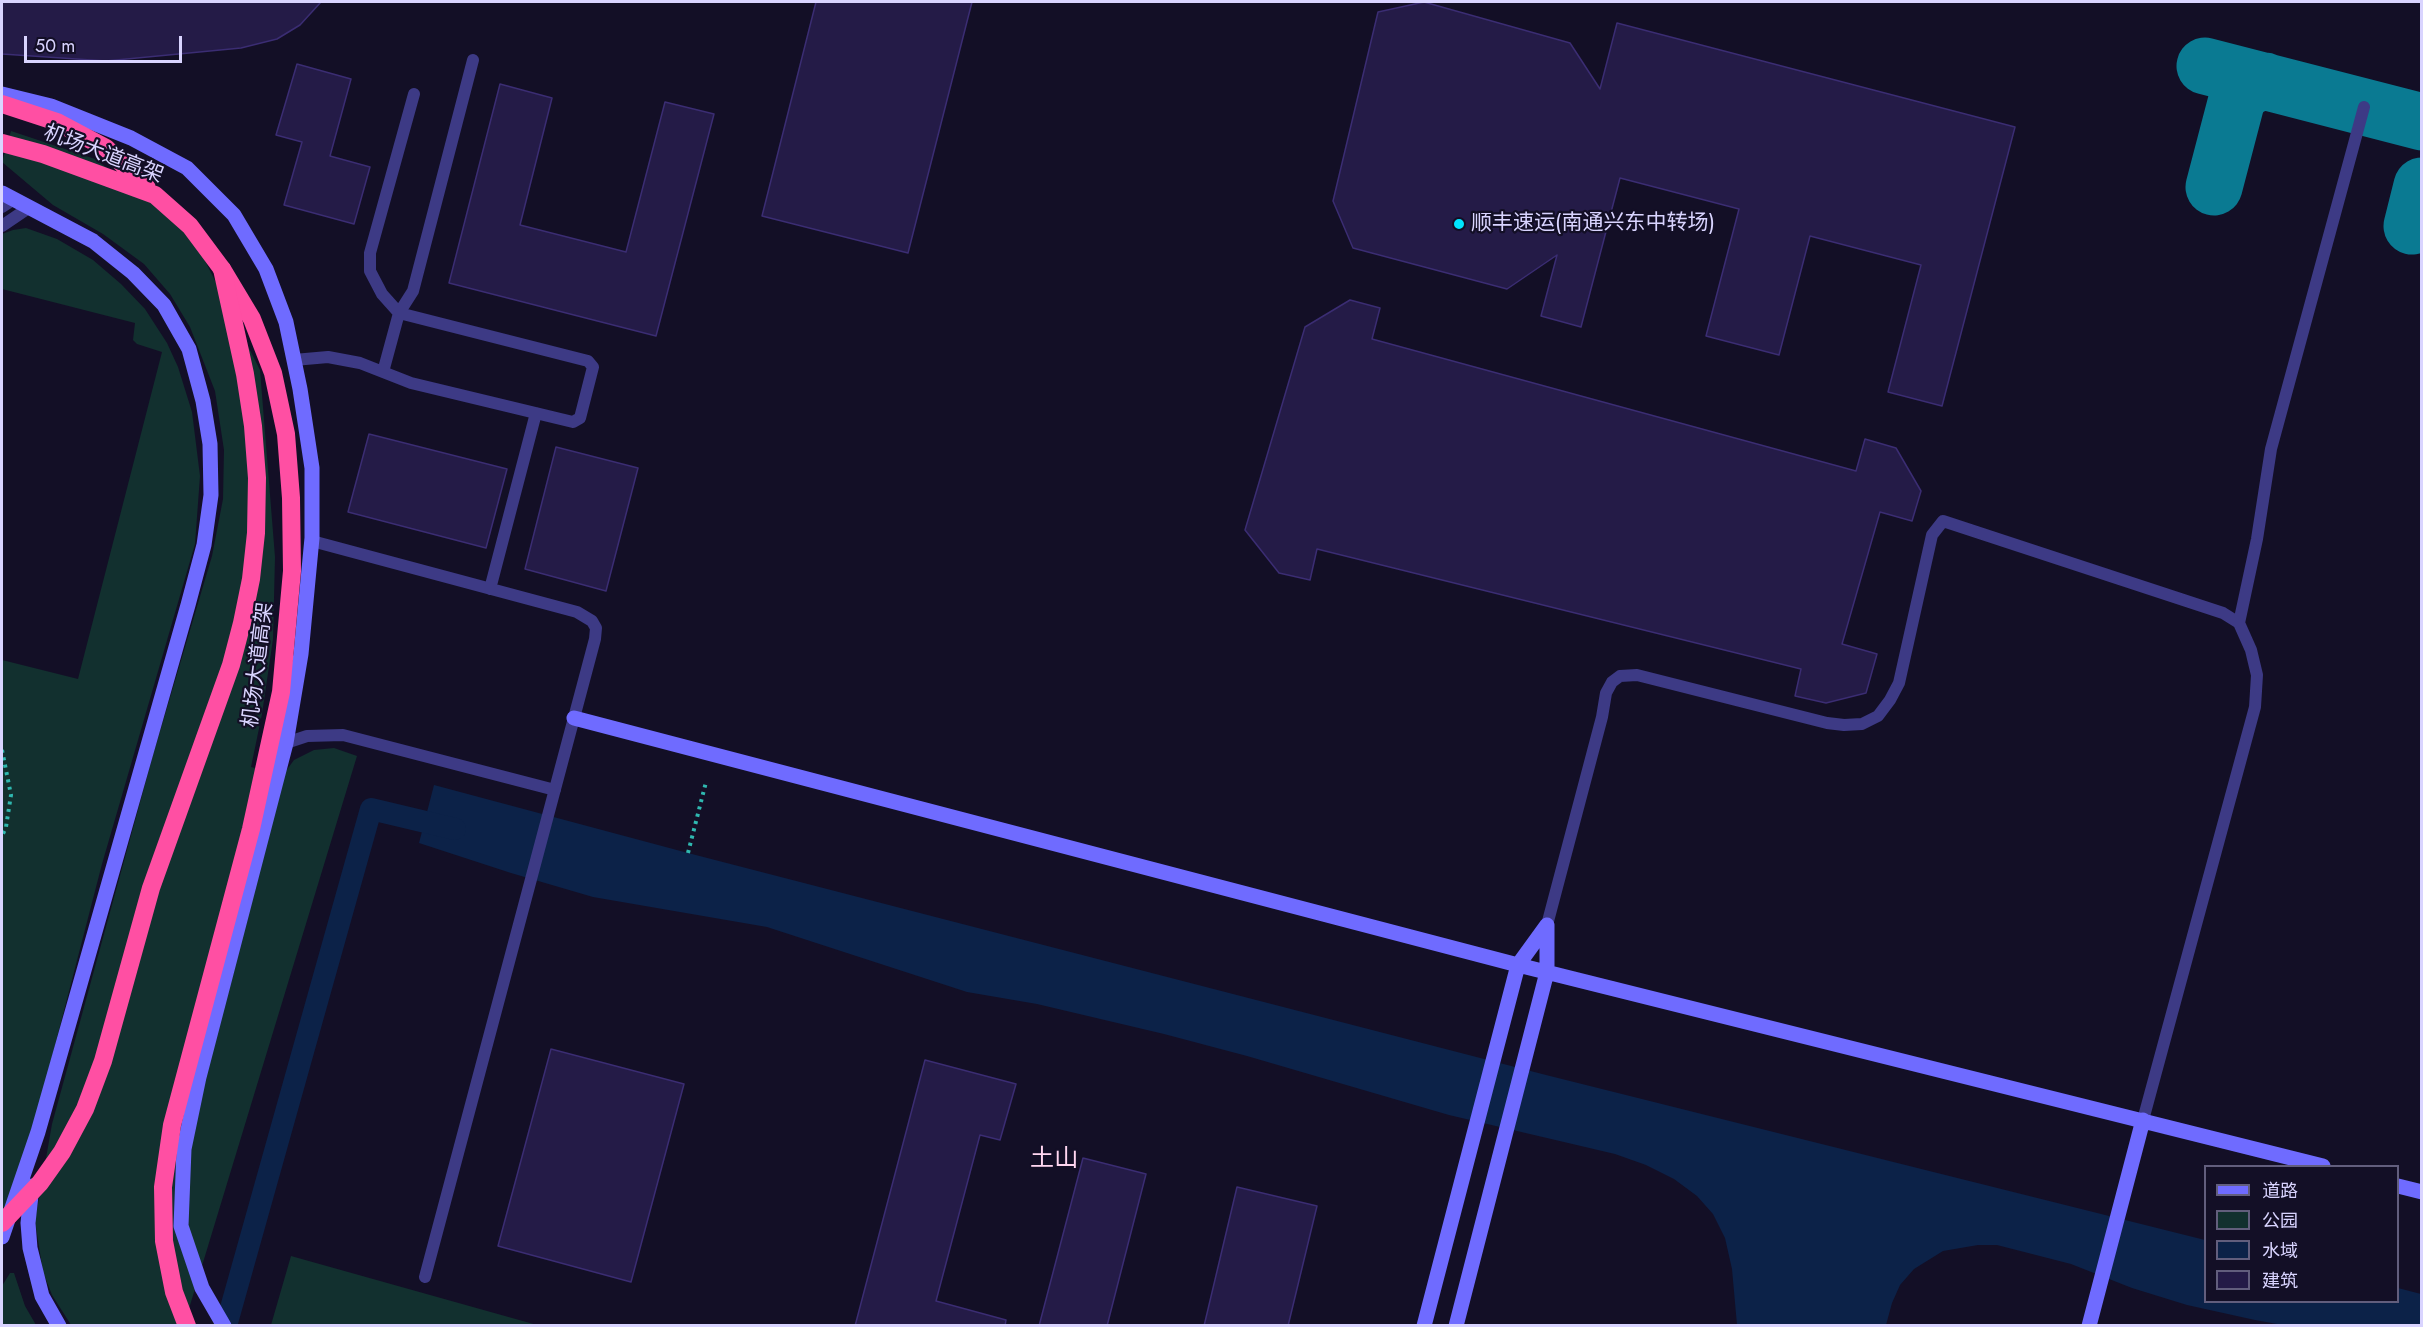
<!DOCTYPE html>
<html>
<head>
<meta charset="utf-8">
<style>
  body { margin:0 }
  #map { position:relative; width:2423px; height:1327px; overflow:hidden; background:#130f26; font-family:Jost,"Noto Sans SC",sans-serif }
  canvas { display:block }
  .frame { position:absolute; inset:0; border:3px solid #d9d4ff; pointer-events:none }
  .legend { position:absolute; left:2204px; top:1165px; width:195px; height:138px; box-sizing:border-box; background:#130f26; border:2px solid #625e7d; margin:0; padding:8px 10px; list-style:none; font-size:18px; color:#d9d4ff }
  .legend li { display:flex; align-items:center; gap:12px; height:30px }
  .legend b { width:30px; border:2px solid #625e7d }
  .scale { position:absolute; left:24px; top:36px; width:158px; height:27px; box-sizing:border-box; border:3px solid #d9d4ff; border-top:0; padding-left:8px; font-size:18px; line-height:21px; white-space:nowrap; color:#d9d4ff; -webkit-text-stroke:4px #130f26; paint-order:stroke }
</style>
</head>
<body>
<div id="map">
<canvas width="2423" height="1327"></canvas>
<div class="frame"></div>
<ul class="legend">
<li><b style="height:8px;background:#6f6bff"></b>道路</li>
<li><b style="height:16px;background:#12302f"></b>公园</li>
<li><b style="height:16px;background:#0c2248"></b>水域</li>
<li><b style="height:16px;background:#241b47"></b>建筑</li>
</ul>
<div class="scale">50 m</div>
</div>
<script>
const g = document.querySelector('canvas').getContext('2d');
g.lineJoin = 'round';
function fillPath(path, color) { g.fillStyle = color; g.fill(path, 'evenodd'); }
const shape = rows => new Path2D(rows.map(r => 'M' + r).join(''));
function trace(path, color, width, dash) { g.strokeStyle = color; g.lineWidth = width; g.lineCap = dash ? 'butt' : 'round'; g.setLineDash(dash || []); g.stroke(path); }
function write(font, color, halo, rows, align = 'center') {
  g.font = font + ' Jost,"Noto Sans SC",sans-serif'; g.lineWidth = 4.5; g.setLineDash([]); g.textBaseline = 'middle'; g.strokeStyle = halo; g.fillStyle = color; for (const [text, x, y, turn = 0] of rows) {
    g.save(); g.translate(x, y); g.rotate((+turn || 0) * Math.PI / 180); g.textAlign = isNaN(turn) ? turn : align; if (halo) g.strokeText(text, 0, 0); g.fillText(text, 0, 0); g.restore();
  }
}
fillPath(shape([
  [11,131,95,159,189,229,260,370,275,557,273,639,262,714,251,767,283,775,294,760,314,750,334,748,357,756,184,1325,71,1325,52,1295,43,1272,35,1221,52,1124,153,755,212,556,223,499,224,450,215,391,190,327,170,294,144,264,103,234,53,205,2,162],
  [26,228,57,239,93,260,121,284,145,309,167,343,178,367,192,412,200,476,195,544,102,864,38,1111,2,1219,2,660,78,679,162,352,137,344,133,340,135,323,2,289,2,234,13,230],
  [291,1256,537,1325,271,1325],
  [10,1273,14,1273,25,1306,36,1325,2,1325,2,1286]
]), '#12302f');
fillPath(shape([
  [434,785,688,853,1546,1075,2205,1240,2206,1302,2398,1302,2398,1288,2421,1294,2421,1325,2288,1326,2255,1320,2187,1305,2132,1288,2071,1264,1997,1245,1978,1245,1943,1251,1914,1269,1900,1285,1892,1303,1886,1325,1737,1325,1732,1269,1725,1238,1713,1214,1697,1196,1674,1179,1646,1165,1615,1154,1449,1115,1247,1056,1164,1034,1037,1004,967,992,767,927,593,897,511,873,419,843]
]), '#0c2248');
trace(shape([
  [226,1326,371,809,455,829]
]), '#0c2248', 22);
trace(shape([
  [2205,66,2422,122],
  [2214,187,2236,103,2241,93,2251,86,2265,81],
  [2412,226,2422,186]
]), '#0a7a92', 57);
const building = shape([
  [2,2,321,2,300,25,277,39,241,48,106,61,2,54,2,2],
  [816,2,972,2,908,253,762,216,816,2],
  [1424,2,1570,43,1600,89,1617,23,2015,127,1942,406,1888,392,1921,265,1810,236,1779,355,1706,336,1739,209,1620,178,1581,327,1541,316,1557,255,1507,289,1353,248,1333,201,1378,12,1424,2],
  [297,64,351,79,330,156,370,167,354,224,284,205,302,142,276,135,297,64],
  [500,84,552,98,520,225,626,252,665,102,714,114,656,336,449,283,500,84],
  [1350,300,1380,308,1372,339,1856,471,1865,439,1896,448,1921,491,1912,521,1880,512,1842,644,1877,654,1866,693,1826,703,1795,696,1801,669,1317,549,1310,580,1279,573,1245,530,1305,327,1350,300],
  [369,434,507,469,486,548,348,512,369,434],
  [556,447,638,468,606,591,525,569,556,447],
  [551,1049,684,1084,631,1282,498,1246,551,1049],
  [925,1060,1016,1084,1000,1140,980,1135,936,1301,1006,1320,1005,1326,855,1326,925,1060],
  [1083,1158,1146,1174,1107,1326,1039,1326,1083,1158],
  [1237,1187,1317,1206,1288,1326,1204,1326,1237,1187]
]);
fillPath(building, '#241b47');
trace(building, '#3b2d73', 1.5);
trace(shape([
  [2,750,11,795,6,827,2,836],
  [688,853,706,782]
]), '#2fb8b0', 4, [3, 4.5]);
trace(shape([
  [2,207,14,199],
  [2,226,30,207],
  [294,360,328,357,360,363,411,383,573,422,580,418,593,367,588,361,399,313,382,294,370,271,370,253,414,94],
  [383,372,399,313,413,291,473,60],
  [312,541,577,612,592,621,596,628,595,639,425,1277],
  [490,589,536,413],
  [2239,623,2257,539,2271,449,2364,107],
  [286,743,307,736,343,735,555,790],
  [1547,925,1602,717,1606,693,1612,682,1620,676,1637,675,1827,723,1844,725,1862,724,1878,716,1890,700,1899,683,1932,535,1943,521,2223,613,2239,623,2251,650,2257,675,2255,707,2143,1120]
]), '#3d3a85', 12);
trace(shape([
  [2,94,51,106,131,138,187,168,234,215,266,269,286,322,300,389,312,468,312,538,301,654,286,743,199,1077,184,1149,181,1226,202,1288,224,1326],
  [2,193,93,241,133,273,164,305,189,349,203,401,210,444,211,495,204,545,188,605,38,1132,2,1237],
  [574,718,1518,965,2323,1166],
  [32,1186,28,1223,30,1248,42,1296,59,1326],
  [2398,1186,2422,1192],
  [1424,1326,1518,965,1547,925],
  [1456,1326,1547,972,1547,925],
  [2089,1326,2143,1120]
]), '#6f6bff', 15);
trace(shape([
  [2,104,57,122,106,148,147,188],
  [2,143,43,154,155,195,190,226,222,269,252,319,273,373,286,434,291,498,292,571,281,692,251,829,172,1125,163,1187,164,1241,174,1292,187,1326]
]), '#ff4fa3', 18);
trace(shape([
  [2,1223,40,1183,62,1152,85,1109,103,1061,151,888,231,665,242,623,251,579,256,533,257,478,253,426,245,374,222,269]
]), '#ff4fa3', 18);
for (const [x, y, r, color] of [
  [1459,224,6,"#00e5ff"]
]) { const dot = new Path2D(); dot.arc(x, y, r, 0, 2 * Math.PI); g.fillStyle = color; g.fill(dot); trace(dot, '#130f26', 2); }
write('21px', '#d9d4ff', '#130f26', [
  ["机场大道高架",103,155,21],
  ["机场大道高架",259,665,-83]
]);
write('21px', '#d9d4ff', '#130f26', [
  ["顺丰速运(南通兴东中转场)",1471,224]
], 'left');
write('24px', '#ffd6f0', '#130f26', [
  ["土山",1054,1160]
]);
</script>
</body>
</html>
